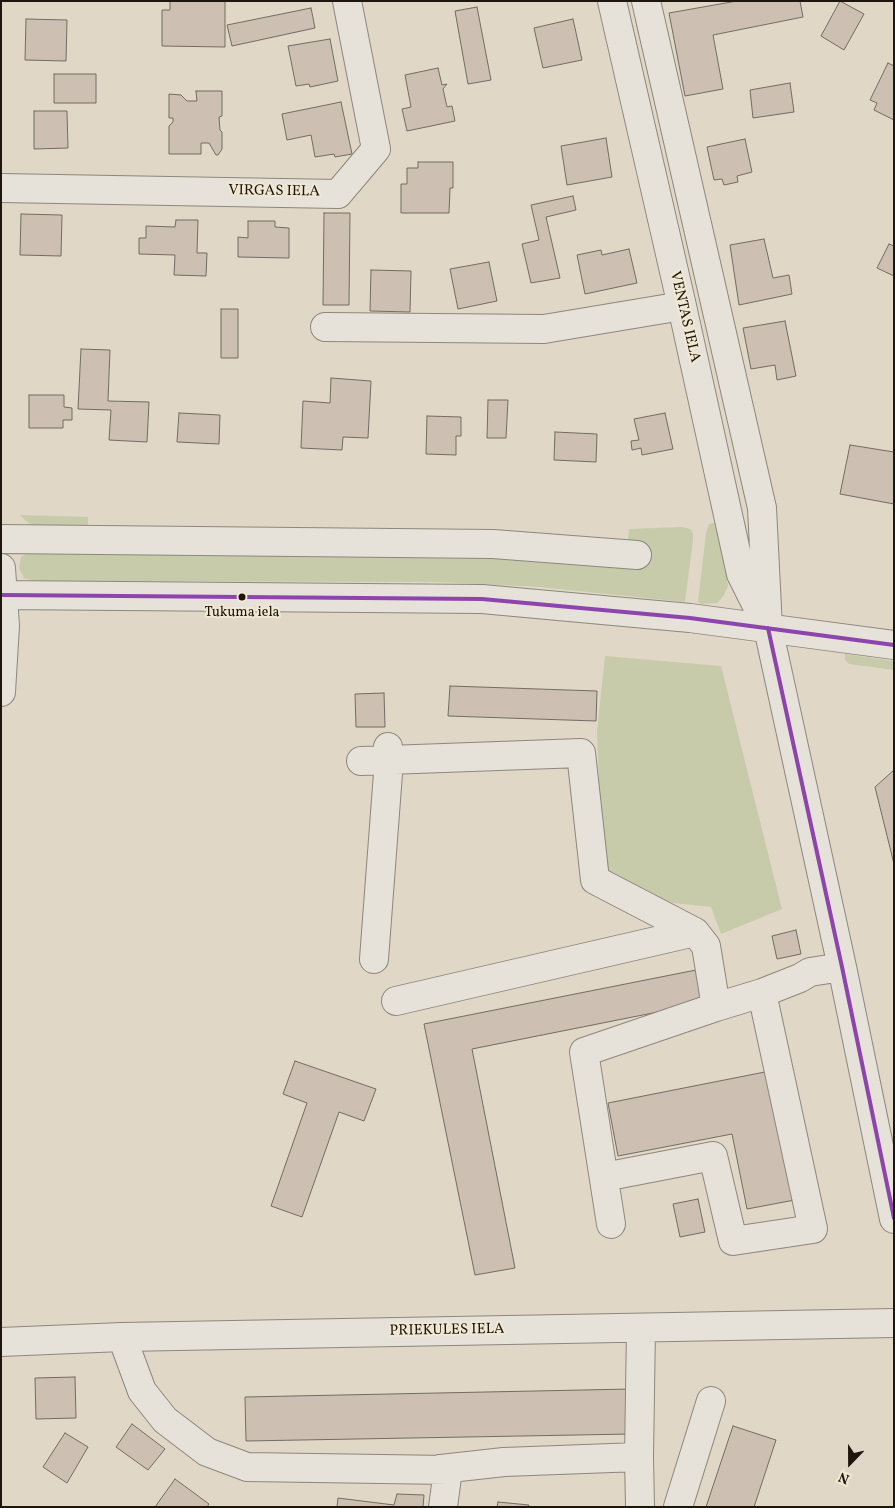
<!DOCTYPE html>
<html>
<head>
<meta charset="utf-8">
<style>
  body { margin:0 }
  #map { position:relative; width:895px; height:1508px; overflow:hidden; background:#e0d7c6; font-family:Vollkorn,serif }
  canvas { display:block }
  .frame { position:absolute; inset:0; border:2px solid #1e160c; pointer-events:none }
  .north { position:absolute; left:825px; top:1438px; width:50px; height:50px; -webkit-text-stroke:4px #f1e8d3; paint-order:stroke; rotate:202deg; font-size:14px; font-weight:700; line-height:20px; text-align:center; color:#1e160c }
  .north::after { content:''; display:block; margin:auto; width:18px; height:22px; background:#1e160c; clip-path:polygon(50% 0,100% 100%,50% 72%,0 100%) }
</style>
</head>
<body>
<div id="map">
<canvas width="895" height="1508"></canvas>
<div class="frame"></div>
<div class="north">N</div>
</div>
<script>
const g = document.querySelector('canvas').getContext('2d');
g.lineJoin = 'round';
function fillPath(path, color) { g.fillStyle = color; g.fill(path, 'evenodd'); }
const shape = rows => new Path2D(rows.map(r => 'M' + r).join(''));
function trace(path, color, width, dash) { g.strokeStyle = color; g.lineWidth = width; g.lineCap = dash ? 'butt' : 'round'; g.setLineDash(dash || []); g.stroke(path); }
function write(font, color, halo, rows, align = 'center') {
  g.font = font + ' Vollkorn,serif'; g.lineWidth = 4; g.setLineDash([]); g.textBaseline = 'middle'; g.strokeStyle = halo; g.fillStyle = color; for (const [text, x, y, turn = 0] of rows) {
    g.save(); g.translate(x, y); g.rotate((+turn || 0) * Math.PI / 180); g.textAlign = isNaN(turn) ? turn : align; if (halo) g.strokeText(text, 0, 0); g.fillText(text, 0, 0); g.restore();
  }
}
fillPath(shape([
  [20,515,88,517,88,527,34,526,27,522],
  [714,523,718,523,720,525,728,586,724,595,717,603,702,604,698,602,706,533,709,524],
  [682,527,690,529,693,533,693,540,685,602,539,587,438,582,35,581,24,578,19,568,21,557,30,551,482,555,639,566,647,564,650,558,628,541,629,529],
  [845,654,894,661,894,670,849,664,845,660],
  [605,656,721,666,782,909,721,934,711,907,655,901,620,884,602,862,597,731]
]), '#c7cbaa');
const building = shape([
  [170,1,225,1,225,47,162,46,162,10,170,10,170,1],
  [737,1,800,1,803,17,713,35,723,89,685,96,669,13,737,1],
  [840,1,864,14,844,50,821,36,840,1],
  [477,7,491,80,468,84,455,11,477,7],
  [311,8,315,28,232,46,227,25,311,8],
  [26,19,67,20,66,61,25,60,26,19],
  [573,19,582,60,543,68,534,28,573,19],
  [330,39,338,81,310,87,309,84,296,86,288,46,330,39],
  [888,63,894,66,894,120,874,110,877,103,870,100,888,63],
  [438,68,442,85,447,84,443,89,447,107,452,106,455,121,407,131,402,109,411,107,405,75,438,68],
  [54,74,96,74,96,103,54,103,54,74],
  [790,83,794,112,753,118,750,90,790,83],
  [196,91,222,91,222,116,219,117,220,130,222,132,222,149,218,155,216,155,209,143,201,143,201,154,169,154,169,126,173,122,173,118,169,118,169,94,181,95,187,101,197,101,196,91],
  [341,102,352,154,335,157,334,154,315,157,311,135,287,140,282,114,341,102],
  [34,111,67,111,68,148,34,149,34,111],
  [606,138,612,177,567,185,561,146,606,138],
  [745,139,752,172,737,176,738,182,724,185,722,179,714,180,707,147,745,139],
  [418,162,453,162,453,188,450,188,449,213,401,213,401,184,407,184,407,168,418,168,418,162],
  [573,196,576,210,546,217,560,278,531,283,522,244,539,240,531,205,573,196],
  [324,213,350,213,349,305,323,305,324,213],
  [21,214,62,215,61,256,20,255,21,214],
  [176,220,198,220,197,253,207,253,206,276,174,275,175,255,139,254,139,238,146,238,146,226,175,227,176,220],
  [248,221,275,221,275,227,289,228,289,258,238,257,238,237,248,238,248,221],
  [764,239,773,278,789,275,792,294,739,305,730,245,764,239],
  [889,244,894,246,894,276,877,268,889,244],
  [629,249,637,283,585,294,577,255,601,250,602,255,629,249],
  [489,262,497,301,458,309,450,269,489,262],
  [371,270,411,271,410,312,370,311,371,270],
  [221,309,238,309,238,358,221,358,221,309],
  [785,321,796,376,777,380,775,365,751,369,743,328,785,321],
  [81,349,110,350,108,401,149,402,147,442,109,440,111,410,78,409,81,349],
  [331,378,371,381,368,438,343,437,342,450,301,448,303,401,330,403,331,378],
  [29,395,64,395,64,407,72,408,72,420,63,420,63,428,29,428,29,395],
  [488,400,508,400,506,438,487,438,488,400],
  [179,413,220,415,219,444,177,442,179,413],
  [665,413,673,449,642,455,641,448,632,450,631,441,639,440,634,419,665,413],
  [427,416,461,417,461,436,456,436,456,455,426,454,427,416],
  [555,432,597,434,596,462,554,460,555,432],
  [850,445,894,452,894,504,840,494,850,445],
  [450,686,597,691,596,721,448,716,450,686],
  [384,693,385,727,356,727,355,694,384,693],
  [894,770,894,864,875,787,894,770],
  [796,930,801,954,777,959,772,936,796,930],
  [701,969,708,1002,472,1049,515,1268,475,1275,424,1024,701,969],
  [295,1061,376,1089,364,1121,339,1112,302,1217,271,1206,307,1103,283,1094,295,1061],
  [775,1070,800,1199,747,1209,732,1134,618,1156,608,1103,775,1070],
  [698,1199,705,1232,680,1237,673,1204,698,1199],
  [75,1377,76,1418,36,1419,35,1378,75,1377],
  [631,1389,631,1434,246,1441,245,1397,631,1389],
  [132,1424,165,1449,148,1470,116,1447,132,1424],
  [733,1426,776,1440,754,1507,706,1507,733,1426],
  [65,1433,88,1447,67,1483,43,1467,65,1433],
  [175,1479,209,1504,207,1507,155,1507,175,1479],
  [397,1494,424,1495,423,1507,337,1507,338,1498,394,1505,397,1494],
  [498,1502,529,1505,528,1507,497,1507,498,1502]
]);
fillPath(building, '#cdbfb1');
trace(building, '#726c63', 1);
const minor = shape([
  [612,1,682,306,741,574,764,620],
  [646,1,762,508,768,628,842,967,894,1219],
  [1,188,338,194,376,149,347,1],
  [325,327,544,329,682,306],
  [1,539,493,544,637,555],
  [1,568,5,626,1,692],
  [1,595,482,599,690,618,894,645],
  [361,761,581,753,595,880,695,932,706,946,716,1007,762,993,800,978,810,972,842,967],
  [374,959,389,760,388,747],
  [396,1001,695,932],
  [604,1177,713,1156,733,1241,813,1229,762,993],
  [611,1224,584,1052,716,1007],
  [122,1337,142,1391,165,1420,207,1452,247,1467,448,1470,443,1507],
  [1,1342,122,1337,894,1323],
  [441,1469,504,1462,639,1457],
  [640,1507,639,1457,641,1328],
  [678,1507,711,1401]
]);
trace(minor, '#8d877c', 30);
trace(minor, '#e6e2da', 28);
trace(shape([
  [1,595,482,599,690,618,894,645],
  [768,628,842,967,894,1218]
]), '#8e44ad', 4);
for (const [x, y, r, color] of [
  [242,597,4.5,"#1e160c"]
]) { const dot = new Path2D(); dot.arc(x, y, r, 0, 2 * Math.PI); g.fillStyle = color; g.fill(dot); trace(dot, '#f1e8d3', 2); }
write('14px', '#1e160c', '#f1e8d3', [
  ["Tukuma iela",242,613]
]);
write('15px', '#1e160c', '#f1e8d3', [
  ["VIRGAS IELA",274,192,1],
  ["VENTAS IELA",684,317,77],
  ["PRIEKULES IELA",447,1331,-1]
]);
</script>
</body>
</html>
